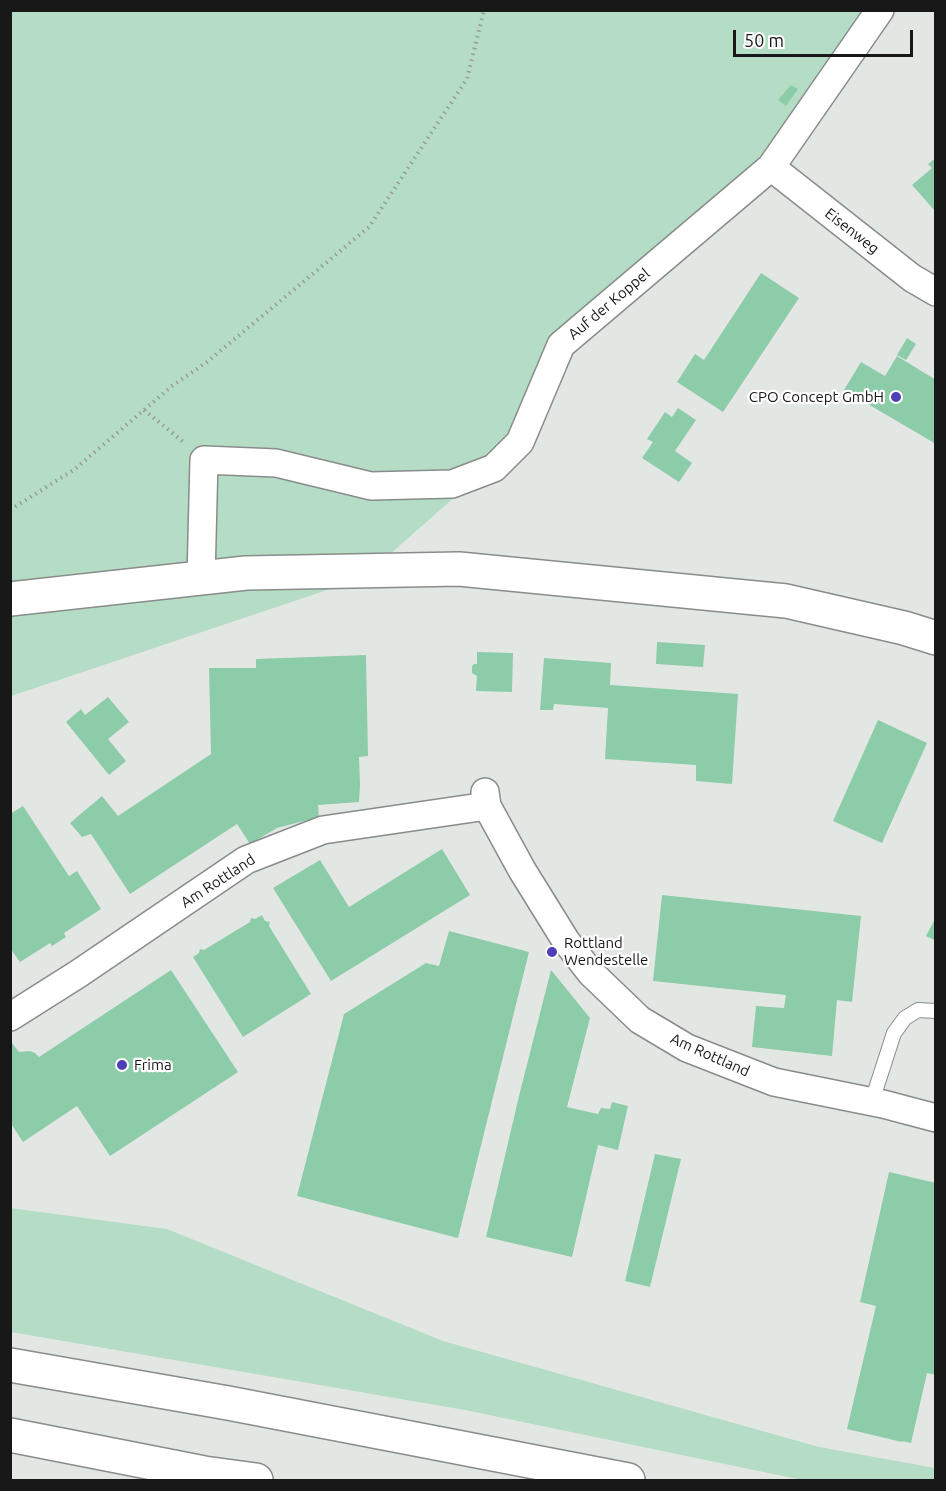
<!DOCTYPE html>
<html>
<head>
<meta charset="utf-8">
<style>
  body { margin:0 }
  #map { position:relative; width:946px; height:1491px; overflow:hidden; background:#e3e7e4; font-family:Ubuntu,sans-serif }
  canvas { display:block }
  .frame { position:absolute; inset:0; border:12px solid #171817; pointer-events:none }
  .scale { position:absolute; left:733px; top:30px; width:180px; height:27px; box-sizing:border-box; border:3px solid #171817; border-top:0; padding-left:8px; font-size:18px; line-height:21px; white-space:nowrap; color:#171817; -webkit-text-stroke:4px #fff; paint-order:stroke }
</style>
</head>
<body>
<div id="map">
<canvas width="946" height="1491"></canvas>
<div class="frame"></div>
<div class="scale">50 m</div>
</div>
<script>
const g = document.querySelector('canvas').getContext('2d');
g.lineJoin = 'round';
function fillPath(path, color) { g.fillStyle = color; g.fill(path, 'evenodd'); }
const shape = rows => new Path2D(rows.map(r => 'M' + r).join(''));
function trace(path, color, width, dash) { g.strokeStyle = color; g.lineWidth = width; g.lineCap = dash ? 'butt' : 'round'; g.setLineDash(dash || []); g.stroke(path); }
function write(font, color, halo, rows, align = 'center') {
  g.font = font + ' Ubuntu,sans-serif'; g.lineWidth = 4.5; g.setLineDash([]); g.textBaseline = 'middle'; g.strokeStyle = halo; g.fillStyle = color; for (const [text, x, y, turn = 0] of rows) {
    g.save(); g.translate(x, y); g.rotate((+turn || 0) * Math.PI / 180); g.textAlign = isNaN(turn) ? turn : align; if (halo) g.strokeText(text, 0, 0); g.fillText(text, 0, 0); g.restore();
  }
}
fillPath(shape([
  [10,11,862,11,767,150,556,344,520,449,457,495,363,578,11,696],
  [10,1208,167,1229,443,1341,819,1447,935,1468,935,1480,802,1480,465,1410,11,1332]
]), '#b5dcc5');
fillPath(shape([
  [791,85,798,89,786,106,778,100],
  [936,158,936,212,912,185,932,168,928,164],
  [761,273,799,298,723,412,677,382,695,354,704,360],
  [907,338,916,344,906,360,897,355],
  [897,356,936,380,936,444,844,390,861,362,885,376],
  [678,408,696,420,675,451,692,463,679,482,642,458,653,442,647,439,665,412,672,417],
  [657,642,705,645,703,667,656,664],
  [477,652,513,653,512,692,476,691,477,676,472,673,472,666,474,664,477,664],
  [366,655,368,756,359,757,360,785,359,802,318,805,319,817,277,828,250,844,237,824,130,894,91,834,82,837,70,823,102,796,118,816,211,754,209,668,256,668,256,659],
  [544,658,611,663,610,685,738,694,732,784,696,781,696,765,605,759,608,708,554,704,553,710,540,710],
  [108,697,129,722,108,739,126,761,109,775,66,722,81,709,85,715],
  [878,720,927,743,882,843,833,821],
  [23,806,69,876,77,871,101,909,64,933,66,937,52,946,50,943,20,962,10,948,10,814],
  [442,849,470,895,331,981,273,888,320,860,349,907],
  [662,895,861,916,852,1002,837,1000,832,1056,752,1047,756,1006,784,1008,786,995,653,981],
  [262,915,265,921,270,922,269,926,311,994,243,1037,193,957,199,953,200,949,204,950,250,922,251,918,255,919],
  [936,917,936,941,926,936],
  [449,931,529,952,458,1238,297,1196,344,1014,426,963,439,966],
  [171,970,238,1072,110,1156,77,1106,23,1142,10,1122,10,1044,12,1043,19,1052,30,1051,35,1053,39,1057],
  [551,970,590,1018,567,1107,598,1114,601,1108,610,1109,612,1102,628,1106,618,1150,598,1145,572,1257,486,1237,519,1096],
  [655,1154,681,1159,650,1287,625,1281],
  [889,1172,936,1183,936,1375,927,1373,911,1443,902,1441,902,1442,847,1429,876,1306,860,1302]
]), '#8dcca8');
const service = shape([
  [872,1101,894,1033,905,1018,918,1010,936,1011]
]);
const minor = shape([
  [771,167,912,278,936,292],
  [201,578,204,460,276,463,371,486,452,484,494,468,520,442,561,345,771,167,880,10],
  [485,792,487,806,522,870,566,941,591,973,640,1020,687,1048,774,1082,883,1104,936,1118],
  [10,1017,78,974,246,860,323,830,487,806]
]);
const secondary = shape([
  [10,599,246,573,459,569,786,601,904,628,936,638]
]);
const motorway = shape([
  [10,1365,228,1403,628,1480],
  [10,1435,204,1473,256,1480]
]);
trace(service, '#888c8a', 16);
trace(minor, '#888c8a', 30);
trace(secondary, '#888c8a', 36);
trace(motorway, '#888c8a', 36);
trace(shape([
  [144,410,186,444],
  [10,510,75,469,172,386,207,362,369,227,467,79,484,10]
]), '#999c99', 4, [1.5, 4.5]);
trace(service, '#fff', 14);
trace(minor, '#fff', 27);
trace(secondary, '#fff', 33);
trace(motorway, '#fff', 33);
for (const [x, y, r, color] of [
  [896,397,6,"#4d40b7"],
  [552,952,6,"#4d40b7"],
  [122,1065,6,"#4d40b7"]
]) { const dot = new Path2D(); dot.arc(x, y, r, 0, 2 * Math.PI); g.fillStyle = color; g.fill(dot); trace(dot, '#fff', 2); }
write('15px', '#171817', '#fff', [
  ["Eisenweg",852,231,38],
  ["Auf der Koppel",609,304,-40],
  ["Am Rottland",218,881,-33],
  ["Am Rottland",710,1055,24]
]);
write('15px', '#171817', '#fff', [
  ["CPO Concept GmbH",884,397,"right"],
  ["Rottland",564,943],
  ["Wendestelle",564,960],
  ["Frima",134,1065]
], 'left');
</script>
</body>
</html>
